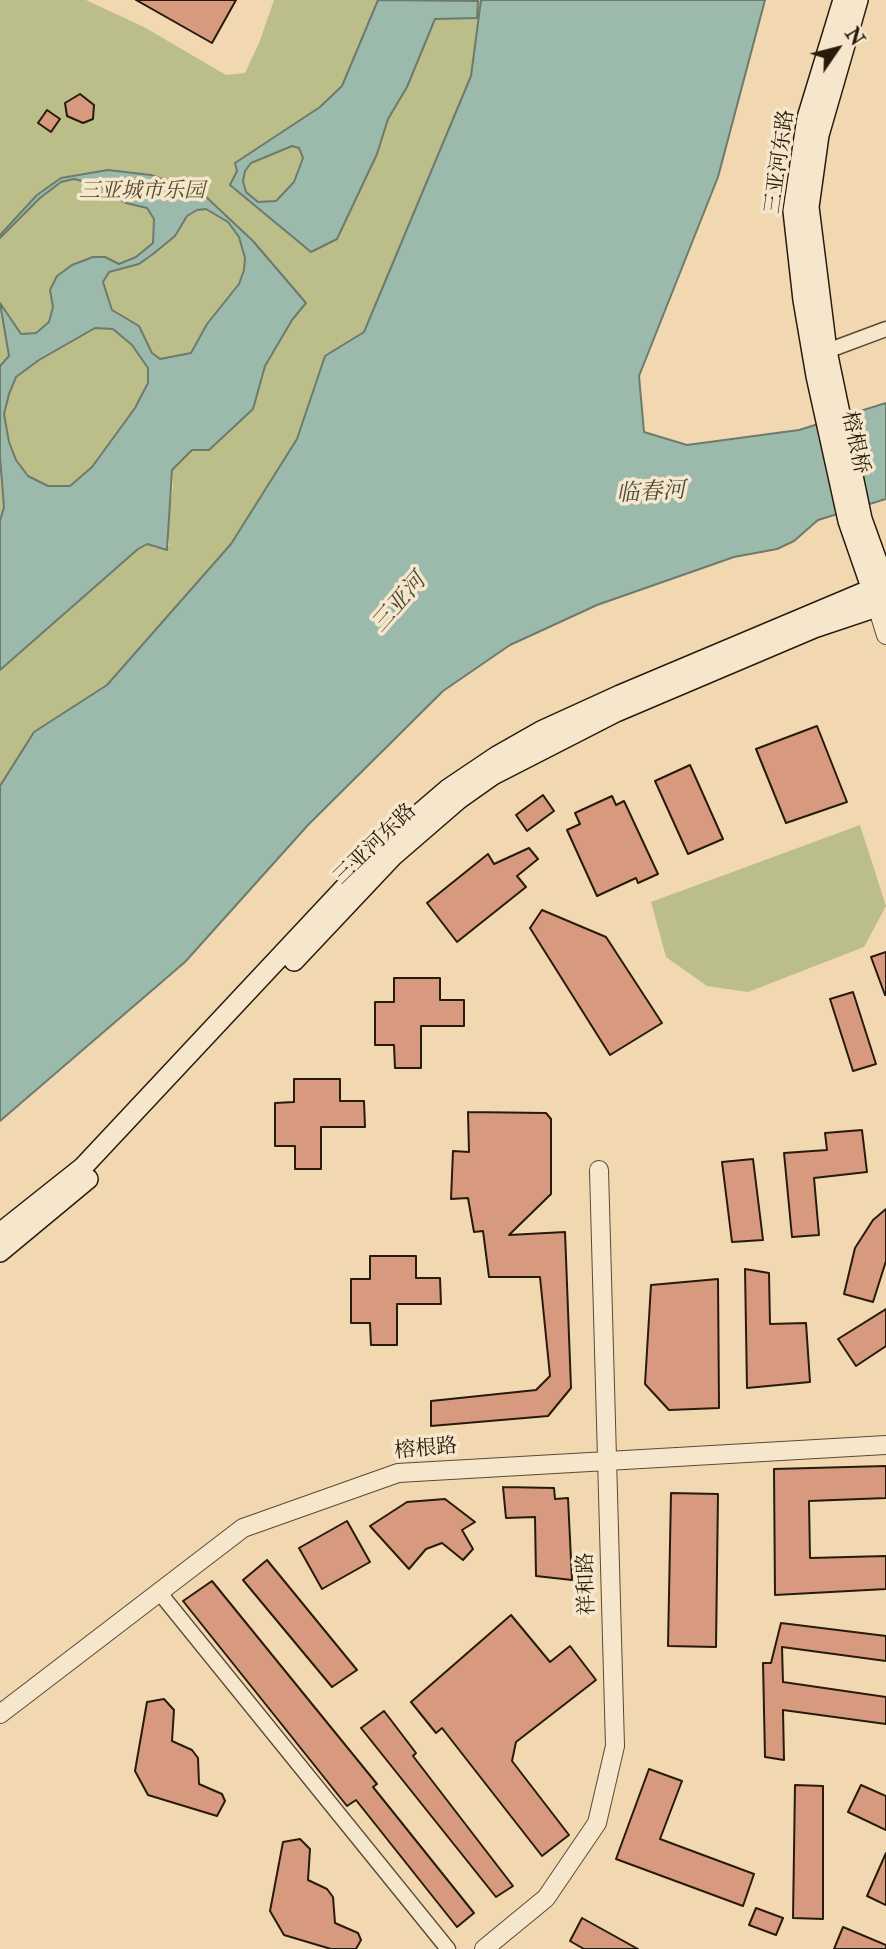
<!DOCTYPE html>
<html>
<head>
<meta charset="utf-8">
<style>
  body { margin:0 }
  #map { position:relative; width:886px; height:1949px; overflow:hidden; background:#f1d8b1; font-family:"IM FELL Double Pica",serif }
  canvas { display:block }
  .north { position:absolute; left:802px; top:14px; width:70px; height:70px; -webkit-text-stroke:5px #f6e6cc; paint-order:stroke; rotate:55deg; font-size:19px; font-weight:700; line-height:28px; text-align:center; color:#271b0b }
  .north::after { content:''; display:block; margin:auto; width:24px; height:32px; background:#271b0b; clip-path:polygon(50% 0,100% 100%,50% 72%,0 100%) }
</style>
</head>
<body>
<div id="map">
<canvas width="886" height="1949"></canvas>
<div class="north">N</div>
</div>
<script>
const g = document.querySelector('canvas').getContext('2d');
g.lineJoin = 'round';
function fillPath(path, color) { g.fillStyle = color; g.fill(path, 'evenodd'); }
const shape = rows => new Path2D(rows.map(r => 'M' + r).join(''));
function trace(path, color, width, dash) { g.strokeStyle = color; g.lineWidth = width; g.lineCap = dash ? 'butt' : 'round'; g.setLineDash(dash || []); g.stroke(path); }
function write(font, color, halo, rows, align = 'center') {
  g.font = font + ' "IM FELL Double Pica","Noto Serif SC",serif'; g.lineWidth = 7; g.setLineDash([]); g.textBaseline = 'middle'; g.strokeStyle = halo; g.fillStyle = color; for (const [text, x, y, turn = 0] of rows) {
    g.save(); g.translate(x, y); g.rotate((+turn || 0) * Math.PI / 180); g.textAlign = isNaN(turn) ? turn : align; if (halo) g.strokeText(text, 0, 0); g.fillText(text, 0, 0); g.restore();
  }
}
fillPath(shape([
  [0,0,86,0,144,27,226,75,245,73,259,43,274,0,401,0,337,239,377,154,388,119,407,87,435,19,477,18,478,1,472,0,493,0,483,97,303,452,237,553,0,809,0,670,138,549,147,544,155,548,170,546,166,531,173,486,172,470,192,450,209,450,253,409,265,366,292,320,306,303,268,259,101,492,0,553],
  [860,825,886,906,864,947,748,992,707,986,666,957,651,902]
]), '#bcbe8a');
const water = shape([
  [378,0,478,1,477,18,435,19,407,87,388,119,377,154,337,239,311,252,230,185,237,171,235,163,320,107,342,86,378,0],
  [292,146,299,148,303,158,294,182,276,201,258,202,246,192,243,181,245,171,251,163,292,146],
  [481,0,765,0,718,177,639,376,644,432,687,445,799,430,886,403,886,499,818,520,794,541,777,549,734,557,597,605,510,645,443,691,308,825,185,962,0,1121,0,786,34,732,107,685,231,544,297,439,325,356,364,332,471,76,481,0],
  [108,170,151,175,203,194,253,241,306,303,292,320,265,366,253,409,209,450,192,450,172,470,167,550,147,544,138,549,0,670,0,521,4,507,0,457,0,366,9,356,0,303,21,334,36,333,49,322,53,307,50,290,57,276,72,265,93,257,105,257,119,264,136,257,153,243,154,219,147,208,126,203,94,184,74,179,61,182,40,198,0,238,0,235,37,195,61,178,108,170],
  [206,209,228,222,239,237,245,258,244,270,239,284,207,324,191,353,160,359,152,353,139,326,112,310,103,282,109,272,139,264,153,254,175,236,187,216,197,210,206,209],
  [95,328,113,329,132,345,148,368,148,383,135,408,92,467,70,486,48,486,28,476,16,460,9,442,4,414,9,394,16,377,39,360,95,328]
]);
fillPath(water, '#9bbaac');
trace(water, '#6d7a6c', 2);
const building = shape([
  [136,0,236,0,212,43,136,0],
  [80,94,94,105,93,119,83,123,67,116,65,103,80,94],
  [47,110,60,119,51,132,38,123,47,110],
  [817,726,847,802,786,823,756,749,817,726],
  [690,765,723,839,688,854,655,781,690,765],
  [543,795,554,811,527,831,516,815,543,795],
  [612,796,616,805,624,801,658,874,638,883,636,878,597,896,567,830,580,824,575,813,612,796],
  [529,848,538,859,517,876,526,887,457,942,427,903,488,854,494,864,529,848],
  [542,910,606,937,662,1023,610,1055,530,928,542,910],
  [886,952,886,995,885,995,871,957,886,952],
  [394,978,440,978,440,1000,464,1000,464,1026,421,1026,421,1068,395,1068,394,1045,375,1045,375,1002,394,1002,394,978],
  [853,992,876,1064,853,1071,830,999,853,992],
  [294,1079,340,1079,340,1101,364,1101,365,1127,321,1127,321,1169,295,1169,295,1146,275,1146,275,1103,294,1102,294,1079],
  [468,1112,546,1113,551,1119,551,1194,509,1235,565,1232,571,1388,548,1416,431,1426,431,1401,536,1390,550,1376,540,1277,489,1277,483,1231,474,1232,468,1198,451,1199,453,1151,469,1152,468,1112],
  [862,1130,867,1172,814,1178,819,1235,792,1237,784,1153,827,1150,825,1133,862,1130],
  [753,1159,763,1240,732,1242,722,1162,753,1159],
  [886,1209,886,1261,873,1302,844,1294,855,1248,873,1220,886,1209],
  [370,1256,416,1256,416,1278,440,1278,441,1304,397,1304,397,1345,371,1345,370,1323,351,1323,351,1279,370,1279,370,1256],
  [745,1269,769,1273,770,1324,806,1323,810,1382,747,1388,745,1269],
  [718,1279,719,1408,669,1410,645,1384,651,1285,718,1279],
  [886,1309,886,1346,856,1366,838,1339,886,1309],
  [886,1466,886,1498,809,1501,810,1558,886,1556,886,1589,775,1595,774,1469,886,1466],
  [503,1487,554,1488,555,1499,568,1498,572,1580,536,1576,535,1517,506,1518,503,1487],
  [671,1493,718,1494,716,1647,668,1646,671,1493],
  [445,1499,475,1522,462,1530,473,1549,463,1560,442,1543,426,1549,409,1569,370,1526,407,1502,445,1499],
  [347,1521,370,1562,322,1589,299,1548,347,1521],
  [267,1560,357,1670,332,1687,243,1580,267,1560],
  [212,1581,377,1784,373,1787,474,1913,457,1927,356,1800,347,1806,183,1601,212,1581],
  [511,1615,550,1662,570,1646,596,1680,516,1742,512,1761,569,1835,542,1856,442,1728,436,1733,411,1702,511,1615],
  [781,1623,886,1636,886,1661,782,1647,783,1682,886,1697,886,1724,783,1710,784,1760,765,1757,763,1663,771,1663,781,1623],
  [164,1699,174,1710,172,1741,192,1750,198,1758,199,1784,222,1794,225,1801,217,1816,148,1795,135,1771,147,1702,164,1699],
  [384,1711,416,1753,413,1756,513,1886,496,1897,361,1728,384,1711],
  [649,1769,682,1781,660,1839,754,1874,743,1906,616,1859,649,1769],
  [795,1785,823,1786,823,1919,793,1918,795,1785],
  [861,1785,886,1796,886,1830,848,1812,861,1785],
  [300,1839,310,1849,308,1880,327,1889,333,1897,335,1923,358,1933,361,1940,356,1949,331,1949,284,1935,270,1911,283,1842,300,1839],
  [886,1853,886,1905,867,1896,886,1853],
  [756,1908,783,1918,776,1935,749,1925,756,1908],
  [582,1918,638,1949,584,1949,570,1941,582,1918],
  [843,1927,886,1945,886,1949,834,1949,843,1927]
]);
fillPath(building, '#d89a7f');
trace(building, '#271b0b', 2);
const minor = shape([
  [827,351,886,329],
  [159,1592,448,1949]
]);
const tertiary = shape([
  [877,606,886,635],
  [0,1714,243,1528,398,1473,886,1445],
  [484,1949,546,1898,597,1823,615,1746,599,1170]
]);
const secondary = shape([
  [843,0,807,118,793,211,803,300,816,376,848,521,875,599],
  [858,0,819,135,809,207,827,351,862,519,885,583,881,596],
  [294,961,393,856,459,799,493,775,616,712,814,628,886,604],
  [0,1233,83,1167,392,837,448,789,497,756,541,731,620,695,886,583],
  [0,1252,88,1179]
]);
trace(minor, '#5a4a34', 17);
trace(tertiary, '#5a4a34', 20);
trace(secondary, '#271b0b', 22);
trace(minor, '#f6e6cc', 14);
trace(tertiary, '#f6e6cc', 18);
trace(secondary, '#f6e6cc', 19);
write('21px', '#271b0b', '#f6e6cc', [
  ["三亚河东路",781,162,-82],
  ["榕根桥",854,443,78],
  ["三亚河东路",376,845,-44],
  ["榕根路",426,1450,-5],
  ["祥和路",588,1584,-92]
]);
write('italic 21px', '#544c31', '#f6e6cc', [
  ["三亚城市乐园",142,192]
]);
write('italic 23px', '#4a4b3b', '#f6e6cc', [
  ["临春河",651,494,-3],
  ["三亚河",400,604,-49]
]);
</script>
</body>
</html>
